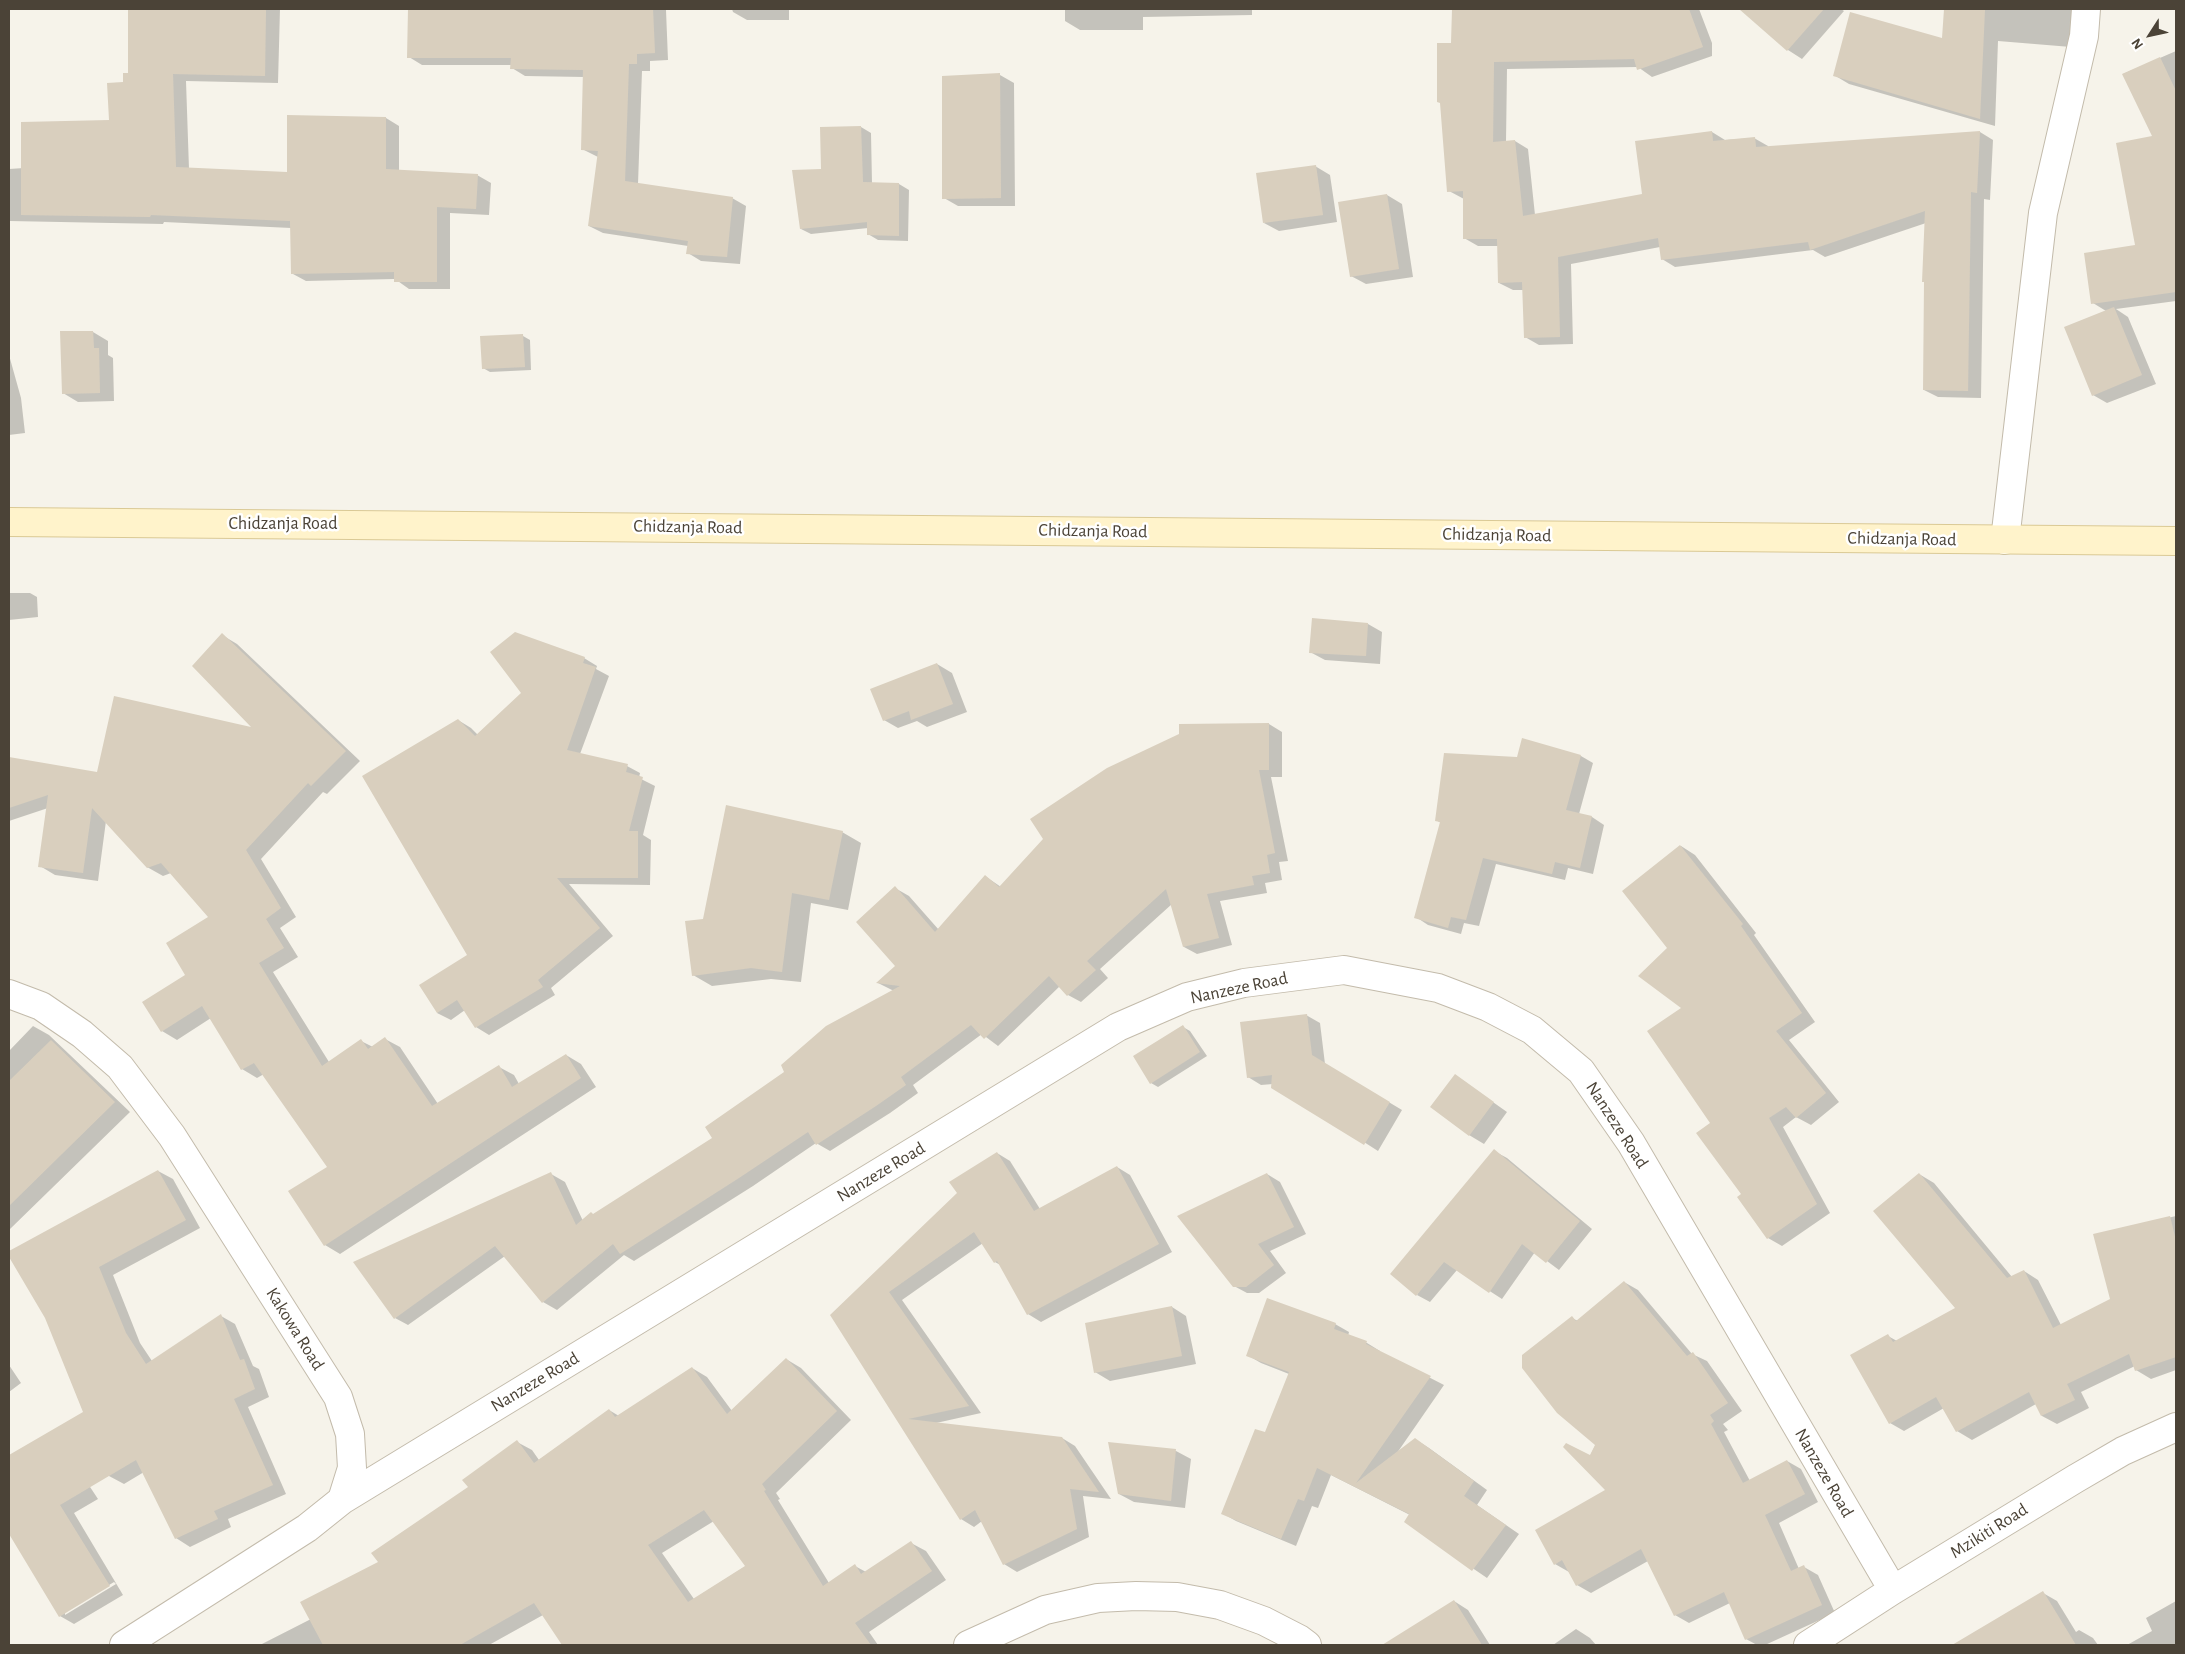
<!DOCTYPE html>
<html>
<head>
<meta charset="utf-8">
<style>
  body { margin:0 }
  #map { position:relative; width:2185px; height:1654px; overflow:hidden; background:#f6f3ea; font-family:"Alegreya Sans",sans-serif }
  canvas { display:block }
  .frame { position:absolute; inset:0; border:10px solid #4b4337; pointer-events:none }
  .north { position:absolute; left:2125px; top:10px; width:50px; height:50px; -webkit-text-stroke:4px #fff; paint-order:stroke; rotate:235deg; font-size:14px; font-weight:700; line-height:20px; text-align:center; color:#4b4337 }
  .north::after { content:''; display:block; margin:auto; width:18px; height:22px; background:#4b4337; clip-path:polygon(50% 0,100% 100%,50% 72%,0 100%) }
</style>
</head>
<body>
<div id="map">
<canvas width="2185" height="1654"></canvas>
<div class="frame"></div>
<div class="north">N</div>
</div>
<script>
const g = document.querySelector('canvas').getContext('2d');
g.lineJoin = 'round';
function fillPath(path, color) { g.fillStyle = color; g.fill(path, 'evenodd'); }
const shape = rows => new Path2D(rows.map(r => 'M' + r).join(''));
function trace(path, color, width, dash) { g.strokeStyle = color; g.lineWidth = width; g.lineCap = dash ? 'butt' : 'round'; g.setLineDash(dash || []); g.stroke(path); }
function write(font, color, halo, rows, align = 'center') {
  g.font = font + ' "Alegreya Sans",sans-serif'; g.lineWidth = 5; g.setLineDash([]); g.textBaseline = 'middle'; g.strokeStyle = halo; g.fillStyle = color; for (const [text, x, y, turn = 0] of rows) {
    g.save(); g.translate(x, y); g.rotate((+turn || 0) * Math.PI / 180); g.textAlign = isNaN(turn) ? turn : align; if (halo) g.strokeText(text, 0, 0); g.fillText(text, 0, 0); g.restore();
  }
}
fillPath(shape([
  [129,9,280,9,278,83,186,81,189,169,288,174,288,116,386,118,399,126,399,171,477,175,491,183,489,215,450,213,450,289,409,289,395,279,306,281,293,274,291,228,164,222,163,224,9,221,9,169,24,168,110,121,129,75],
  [409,9,666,10,668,60,650,61,650,71,642,71,638,184,732,198,746,206,740,264,701,261,688,253,688,246,603,233,589,226,598,157,582,149,584,77,525,76,512,68,512,65,422,65,409,57],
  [732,9,789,9,789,20,747,20,733,12],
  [1065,9,1252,9,1252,15,1143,17,1143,30,1080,30,1065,21],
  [1453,9,1530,9,1530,10,1601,9,1614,18,1641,9,1699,9,1712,43,1712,56,1652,77,1638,67,1507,69,1506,142,1515,141,1528,149,1535,215,1643,195,1712,132,1725,140,1754,138,1768,146,1768,148,1980,132,1993,140,1990,200,1984,199,1981,398,1938,397,1924,390,1926,223,1825,257,1813,250,1675,267,1662,259,1660,247,1571,264,1573,344,1539,345,1525,337,1523,290,1513,290,1499,283,1498,246,1478,246,1464,238,1464,199,1449,191],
  [1740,9,1841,9,1844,11,1802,59,1788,50],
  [1945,9,2074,9,2071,47,1998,41,1995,126,1849,84,1834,75,1944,40],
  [2176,51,2176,301,2116,309,2128,317,2156,384,2107,403,2093,395,2106,311,2093,303,2136,246,2154,137,2123,74],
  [1000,75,1014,83,1015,206,958,206,944,198],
  [861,127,871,133,872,183,899,184,909,190,908,241,878,240,868,234,868,228,811,234,801,229,823,171],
  [1315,166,1330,175,1337,222,1279,231,1264,223],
  [1387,195,1402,204,1413,277,1366,284,1351,276],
  [93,332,108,341,108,355,113,358,114,401,78,402,63,393,61,333],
  [523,336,530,340,531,370,490,372,483,368],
  [9,355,21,398,25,433,9,435],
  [9,593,30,593,37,597,38,617,9,620],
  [1368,624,1382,632,1380,664,1325,660,1310,652],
  [222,635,237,644,360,761,327,794,323,792,261,859,296,917,280,928,298,957,273,972,329,1062,361,1041,373,1047,385,1039,400,1047,438,1104,499,1067,514,1075,519,1084,566,1055,581,1064,596,1087,340,1254,325,1245,290,1192,328,1167,264,1074,257,1078,242,1069,211,1018,177,1040,162,1031,210,918,171,873,163,876,147,867,106,821,98,881,55,875,40,866,48,808,9,821,9,758,98,774,255,730],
  [584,658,597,666,596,669,609,676,580,754,627,766,640,773,639,778,655,786,643,835,651,840,650,885,569,884,613,936,551,988,555,995,489,1035,476,1027,465,1010,451,1020,437,1013,469,955,458,720,471,728,478,735],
  [937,664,952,673,967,712,927,727,917,721,898,728,884,720],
  [1269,724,1282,732,1282,777,1271,777,1288,861,1279,862,1282,880,1265,883,1267,893,1220,901,1232,945,1197,954,1184,947,1172,904,1100,969,1108,978,1081,1002,1068,995,1060,986,998,1046,982,1034,913,1085,918,1093,890,1113,830,1151,816,1143,753,1186,634,1261,624,1255,557,1310,543,1302,505,1256,408,1325,395,1318,551,1174,565,1182,583,1221,594,1215,714,1139,786,1073,894,991,878,983,897,966,895,888,909,896,939,930,985,876,1001,887],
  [1581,756,1593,763,1579,814,1592,817,1604,825,1593,874,1568,868,1565,880,1496,864,1479,926,1464,923,1461,934,1428,925,1416,917,1441,823,1436,820,1518,758],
  [842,832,861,843,848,910,811,903,801,982,771,979,712,986,693,975,704,920],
  [1681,846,1695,855,1756,933,1754,935,1815,1022,1789,1040,1839,1102,1811,1125,1796,1117,1783,1127,1830,1213,1782,1246,1768,1238,1743,1194,1711,1124,1668,948],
  [1306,1015,1320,1023,1325,1064,1402,1110,1378,1151,1273,1084,1261,1085,1248,1077],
  [33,1026,49,1035,130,1112,9,1230,9,1051],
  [1183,1027,1190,1031,1207,1056,1158,1087,1151,1083],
  [1456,1076,1507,1112,1484,1144,1469,1135],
  [1494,1151,1507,1158,1592,1229,1559,1270,1535,1252,1502,1299,1457,1270,1430,1302,1417,1295],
  [997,1153,1010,1161,1040,1209,1117,1167,1130,1175,1172,1252,1041,1322,1028,1314,1002,1266,995,1262,983,1243,902,1300,981,1413,936,1423,1062,1438,1075,1446,1111,1499,1083,1496,1089,1537,1017,1572,1004,1564,982,1521,974,1527,961,1519,832,1315,959,1193],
  [158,1171,173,1179,200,1228,113,1275,140,1343,152,1361,221,1316,235,1324,253,1366,259,1369,269,1397,248,1407,286,1494,228,1519,231,1527,190,1547,176,1538,144,1472,124,1484,109,1476,43,1310,9,1254,9,1251,57,1243],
  [1267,1174,1280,1182,1306,1234,1270,1251,1286,1273,1259,1293,1247,1293,1234,1286],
  [1919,1174,1934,1183,2012,1277,2024,1271,2038,1280,2061,1325,2111,1300,2095,1235,2176,1216,2176,1370,2151,1379,2136,1370,2135,1366,2081,1392,2089,1408,2057,1424,2042,1416,2036,1404,1972,1440,1957,1431,1944,1408,1904,1431,1890,1423,1888,1336,1897,1341,1957,1308],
  [1624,1282,1638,1290,1692,1354,1707,1361,1742,1411,1723,1424,1728,1430,1724,1432,1750,1481,1787,1461,1801,1469,1818,1502,1779,1523,1799,1569,1804,1567,1818,1575,1835,1613,1765,1645,1757,1645,1746,1639,1730,1603,1689,1623,1675,1615,1648,1561,1591,1593,1577,1585,1569,1572,1555,1564,1607,1490,1590,1456,1596,1444,1572,1318,1578,1321],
  [1172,1307,1186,1316,1196,1364,1110,1381,1095,1372],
  [1335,1324,1349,1332,1348,1336,1367,1343,1380,1351,1380,1352,1444,1385,1397,1453,1415,1439,1429,1448,1487,1490,1477,1505,1519,1534,1487,1578,1405,1522,1410,1515,1331,1475,1318,1508,1312,1506,1296,1546,1236,1521,1222,1513,1265,1434,1289,1374,1261,1363,1247,1355],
  [786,1359,801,1368,851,1420,776,1493,780,1499,778,1500,829,1583,855,1566,866,1572,911,1543,926,1551,946,1580,869,1632,878,1645,564,1645,543,1615,489,1645,260,1645,311,1619,470,1488,517,1442,532,1450,539,1460,609,1410,619,1416,692,1368,707,1377,732,1411],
  [714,1521,746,1566,694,1599,662,1553],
  [9,1365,21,1383,9,1392],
  [46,1435,61,1443,98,1499,74,1513,123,1595,74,1624,60,1616,9,1532,9,1457],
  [114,1582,116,1584,65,1615,65,1612],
  [1109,1443,1176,1451,1191,1459,1185,1508,1134,1502,1119,1494],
  [2043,1593,2057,1601,2076,1632,2079,1630,2093,1638,2098,1645,1955,1645],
  [1454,1601,1468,1610,1490,1645,1418,1645,1408,1630],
  [2176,1601,2176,1645,2127,1645,2152,1631,2146,1618],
  [1576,1629,1590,1638,1596,1645,1553,1645]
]), '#0003');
fillPath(shape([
  [128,9,266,9,265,76,173,74,176,167,287,172,287,115,386,117,386,169,478,174,476,209,437,207,437,282,394,282,394,272,291,274,290,221,151,215,150,217,21,215,21,122,109,120,107,83,123,82,123,73,128,73],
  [408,9,653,9,655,53,637,54,637,64,629,64,625,181,733,197,727,257,686,254,688,241,588,226,598,151,581,150,583,70,510,69,511,58,407,58],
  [1452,9,1689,9,1703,47,1637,70,1634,59,1494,62,1493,142,1515,140,1523,216,1642,194,1635,141,1712,131,1713,141,1755,137,1756,147,1980,131,1977,193,1971,192,1968,391,1923,390,1924,282,1922,282,1925,211,1810,250,1808,242,1661,260,1658,238,1558,257,1560,337,1524,338,1522,282,1498,283,1497,239,1463,239,1463,191,1447,192,1440,103,1437,102,1437,43,1451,43],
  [1739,9,1824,9,1787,51],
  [1944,9,1985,9,1980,119,1833,76,1850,12,1942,38],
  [2160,57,2176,91,2176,292,2091,304,2084,253,2135,245,2116,143,2152,136,2122,74],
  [1000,73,1001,198,942,199,942,76],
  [861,126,863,182,899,183,899,236,867,235,867,222,800,229,792,170,821,169,820,127],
  [1316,165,1323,215,1263,223,1256,173],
  [1387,194,1399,269,1350,277,1338,202],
  [2114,307,2142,375,2092,396,2064,327],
  [60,331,93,331,94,348,99,348,100,393,62,394],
  [523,334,525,367,482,369,480,336],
  [1312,618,1368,623,1366,656,1309,653],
  [515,632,585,657,583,663,596,667,567,750,628,764,626,772,643,777,629,831,638,831,638,878,557,878,600,928,538,980,543,987,475,1028,457,1000,437,1013,419,985,467,955,362,776,458,719,475,736,521,693,490,652],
  [222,633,346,751,311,786,308,783,246,850,281,908,266,919,284,948,259,963,322,1066,361,1039,368,1049,385,1037,432,1106,499,1065,512,1087,566,1054,581,1078,324,1246,288,1191,327,1167,254,1063,241,1070,202,1006,161,1032,142,1002,185,975,166,943,208,917,161,863,147,868,92,808,83,873,38,867,48,795,9,808,9,757,97,772,114,696,251,727,192,666],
  [937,663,953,704,911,720,909,711,883,721,870,689],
  [1269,723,1269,770,1259,770,1275,853,1267,855,1270,873,1252,876,1254,885,1207,894,1219,938,1183,947,1166,889,1087,961,1096,970,1067,996,1049,976,984,1039,971,1025,901,1077,906,1085,876,1106,816,1145,808,1132,739,1178,620,1254,613,1244,542,1303,495,1246,394,1319,353,1262,551,1172,576,1225,591,1212,593,1214,712,1138,705,1127,784,1072,781,1065,826,1026,900,986,876,983,895,966,856,922,895,886,935,932,985,875,999,887,1043,839,1030,819,1107,768,1179,734,1179,724],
  [1522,738,1581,755,1566,810,1592,816,1580,868,1555,862,1552,874,1483,858,1466,920,1451,917,1448,928,1414,918,1440,822,1435,821,1444,753,1517,757],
  [726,805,843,831,829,900,792,893,782,972,751,968,692,976,685,921,703,919],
  [1680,845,1743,924,1741,926,1802,1013,1776,1031,1826,1093,1796,1118,1786,1107,1769,1118,1817,1204,1767,1239,1737,1197,1741,1194,1696,1133,1710,1123,1647,1031,1681,1008,1638,976,1667,948,1622,891],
  [1307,1014,1312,1055,1390,1102,1364,1145,1271,1088,1272,1075,1247,1078,1240,1022],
  [1183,1025,1200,1052,1150,1084,1133,1056],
  [51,1040,115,1102,9,1206,9,1081],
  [1455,1074,1494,1102,1469,1136,1430,1107],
  [1494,1149,1580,1221,1546,1263,1522,1244,1489,1293,1444,1262,1416,1296,1390,1274],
  [997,1152,1034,1211,1117,1166,1159,1244,1027,1315,997,1261,994,1263,974,1232,889,1292,969,1406,908,1419,1062,1437,1099,1492,1070,1489,1077,1529,1003,1565,975,1510,960,1520,830,1315,957,1193,949,1182],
  [158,1170,186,1220,99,1267,126,1333,146,1364,221,1314,240,1360,244,1359,255,1389,234,1399,273,1485,214,1511,218,1519,175,1539,136,1460,60,1505,110,1586,59,1617,9,1534,9,1455,83,1412,45,1318,9,1257,9,1251],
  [1267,1173,1294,1227,1258,1244,1274,1265,1246,1287,1233,1287,1177,1216],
  [1919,1173,2007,1278,2024,1270,2053,1328,2110,1299,2093,1234,2170,1216,2176,1241,2176,1357,2135,1371,2129,1354,2067,1384,2075,1400,2041,1416,2029,1392,1956,1432,1936,1397,1889,1424,1850,1355,1888,1334,1893,1342,1955,1308,1873,1211],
  [1624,1281,1687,1356,1693,1352,1728,1403,1710,1415,1714,1421,1711,1424,1743,1483,1787,1460,1805,1494,1765,1515,1791,1571,1804,1565,1822,1605,1745,1640,1724,1592,1674,1616,1641,1549,1576,1586,1562,1560,1554,1565,1535,1530,1605,1490,1563,1447,1566,1443,1590,1455,1595,1445,1557,1413,1522,1368,1522,1355,1572,1316,1576,1321],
  [1267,1298,1336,1323,1334,1329,1367,1341,1366,1344,1431,1376,1356,1483,1415,1438,1474,1481,1464,1496,1506,1525,1472,1571,1404,1522,1409,1514,1317,1468,1304,1501,1298,1499,1281,1539,1221,1514,1255,1429,1265,1432,1289,1372,1246,1356],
  [1172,1306,1182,1356,1094,1373,1085,1323],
  [786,1358,837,1411,762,1484,766,1490,764,1491,823,1586,855,1564,861,1574,911,1541,932,1571,855,1623,871,1645,562,1645,534,1603,460,1645,323,1645,300,1602,378,1562,371,1553,468,1487,462,1480,517,1440,534,1463,609,1409,615,1417,692,1367,727,1414],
  [704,1510,745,1566,688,1602,648,1545],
  [1108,1442,1176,1449,1171,1501,1118,1494],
  [2043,1591,2076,1645,1952,1645],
  [1454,1600,1482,1645,1382,1645]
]), '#d9cfbe');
const street = shape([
  [2005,540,2043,213,2084,36,2086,9],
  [9,994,41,1006,82,1034,120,1067,172,1136,338,1397,350,1434,352,1468,342,1500,307,1528,124,1645],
  [342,1500,1118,1027,1187,997,1244,983,1344,970,1438,988,1488,1007,1532,1030,1581,1071,1631,1143,1893,1590],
  [968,1645,1045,1610,1098,1598,1136,1596,1177,1597,1220,1605,1264,1621,1299,1639,1307,1645],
  [1808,1645,1893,1590,2075,1479,2123,1451,2176,1427]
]);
const secondary = shape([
  [9,522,2176,541]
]);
trace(street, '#c3bbab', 30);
trace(secondary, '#dac995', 30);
trace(street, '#fff', 28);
trace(secondary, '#fff3cb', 28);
write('18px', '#4b4337', '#fff', [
  ["Chidzanja Road",283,524],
  ["Chidzanja Road",688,527,1],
  ["Chidzanja Road",1093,531,1],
  ["Chidzanja Road",1497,535,1],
  ["Chidzanja Road",1902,539,1],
  ["Nanzeze Road",1239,988,-12],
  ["Nanzeze Road",1617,1125,57],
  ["Nanzeze Road",881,1172,-31],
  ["Kakowa Road",295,1329,58],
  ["Nanzeze Road",535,1382,-31],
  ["Nanzeze Road",1824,1473,60],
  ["Mzikiti Road",1989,1531,-32]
]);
</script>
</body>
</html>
